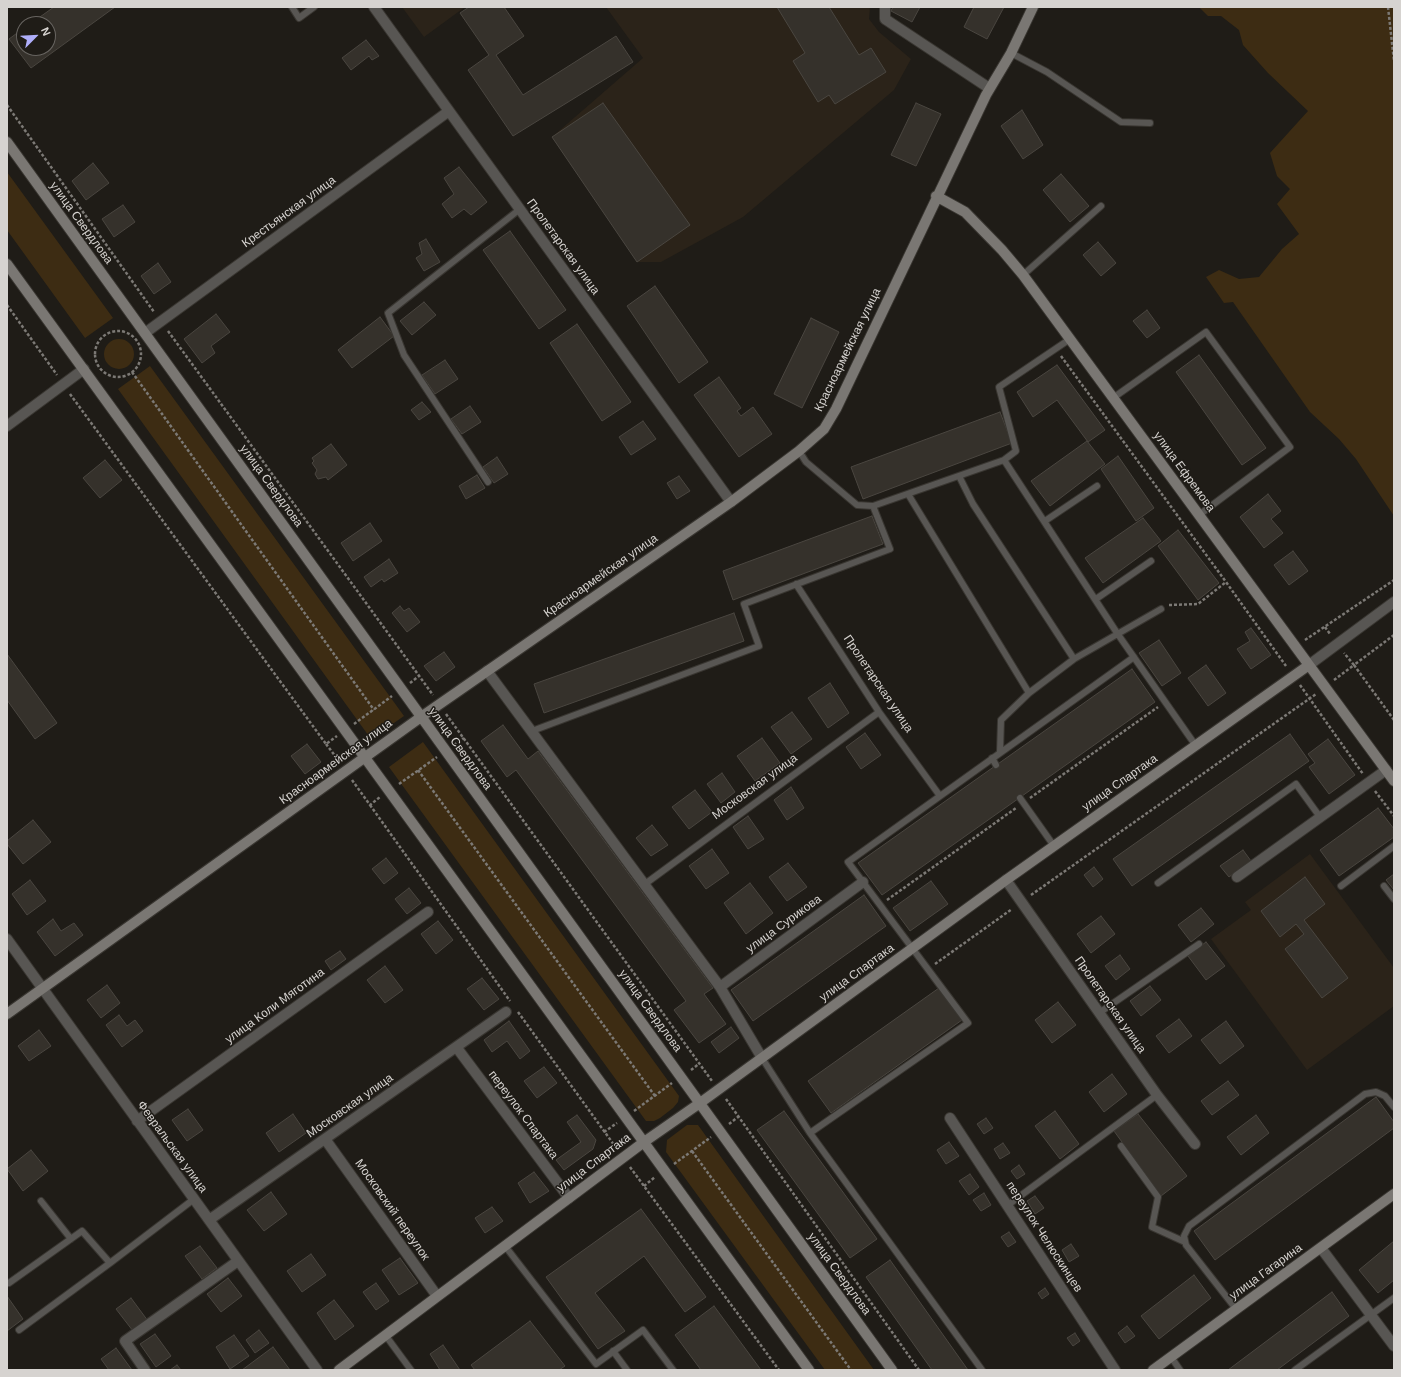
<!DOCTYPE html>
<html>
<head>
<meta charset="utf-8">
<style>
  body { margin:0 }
  #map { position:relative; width:1401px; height:1377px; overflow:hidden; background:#1f1c17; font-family:Arial,sans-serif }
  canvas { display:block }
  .frame { position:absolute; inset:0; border:8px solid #d6d3d0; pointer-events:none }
  .north { position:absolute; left:16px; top:16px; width:40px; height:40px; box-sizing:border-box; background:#1f1c17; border:1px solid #686561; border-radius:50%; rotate:66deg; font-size:11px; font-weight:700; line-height:16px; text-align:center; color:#d6d3d0 }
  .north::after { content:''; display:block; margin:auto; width:14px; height:18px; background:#afaefa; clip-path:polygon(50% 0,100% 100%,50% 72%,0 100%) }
</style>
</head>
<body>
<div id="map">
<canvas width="1401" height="1377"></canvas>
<div class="frame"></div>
<div class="north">N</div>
</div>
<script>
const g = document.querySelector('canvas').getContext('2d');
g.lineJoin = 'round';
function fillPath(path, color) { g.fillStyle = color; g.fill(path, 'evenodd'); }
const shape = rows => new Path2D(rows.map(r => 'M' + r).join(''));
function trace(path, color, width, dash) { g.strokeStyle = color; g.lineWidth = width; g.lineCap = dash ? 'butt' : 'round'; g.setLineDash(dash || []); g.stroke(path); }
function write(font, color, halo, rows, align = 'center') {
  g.font = font + ' Arial,sans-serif'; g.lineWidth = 3; g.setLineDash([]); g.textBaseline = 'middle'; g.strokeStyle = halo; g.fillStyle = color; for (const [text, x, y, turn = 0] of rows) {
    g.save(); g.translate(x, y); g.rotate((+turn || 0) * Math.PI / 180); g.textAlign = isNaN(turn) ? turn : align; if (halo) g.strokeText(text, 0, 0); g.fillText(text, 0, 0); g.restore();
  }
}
fillPath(shape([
  [402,7,465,7,424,37],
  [606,7,870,7,869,19,879,32,911,59,894,90,743,217,661,262,637,262,552,137,643,58],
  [1310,854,1394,968,1394,1006,1307,1070,1211,939,1251,910,1245,902]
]), '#2b2319');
fillPath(shape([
  [1199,7,1394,7,1394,516,1356,459,1339,439,1310,412,1233,302,1224,303,1206,277,1219,270,1239,279,1259,277,1282,249,1299,234,1277,204,1290,189,1277,176,1270,153,1308,111,1268,73,1243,45,1239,30,1221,16,1208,16],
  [7,172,113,318,85,338,7,230],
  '104 354a15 15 0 1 1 30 0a15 15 0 1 1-30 0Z',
  [150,366,404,716,371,739,118,389],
  [423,742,679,1096,678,1102,673,1108,660,1118,654,1121,646,1121,389,767],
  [687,1125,698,1125,874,1370,825,1370,666,1152,667,1140]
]), '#3d2c13');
const building = shape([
  [54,7,115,7,31,68,9,39,24,28,24,48,48,48,48,24,30,24,54,7],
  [469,7,504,7,524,36,496,55,523,95,616,36,633,62,513,136,468,70,489,55,460,13,469,7],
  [777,7,829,7,859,55,871,48,886,72,835,104,829,95,818,102,793,61,805,53,777,7],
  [893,7,920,7,912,22,891,11,893,7],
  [974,7,1004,7,987,39,964,27,974,7],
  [366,40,379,56,372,60,369,56,351,70,342,58,366,40],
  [603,103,690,225,637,262,552,137,603,103],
  [916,103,941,114,916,166,891,155,916,103],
  [1022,110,1043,145,1023,159,1001,126,1022,110],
  [93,163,109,183,86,200,72,181,93,163],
  [459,167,487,202,471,215,464,209,452,218,442,204,454,194,444,178,459,167],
  [1061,174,1089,206,1070,222,1043,190,1061,174],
  [123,205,135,222,114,237,102,219,123,205],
  [510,231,566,310,539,329,483,250,510,231],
  [426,239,440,262,424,271,416,258,422,254,419,243,426,239],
  [1098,242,1116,263,1101,276,1083,255,1098,242],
  [158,263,171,282,154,294,141,276,158,263],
  [655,286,708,362,679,383,627,306,655,286],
  [424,302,436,315,412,335,400,321,424,302],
  [1147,310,1160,328,1147,338,1133,321,1147,310],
  [216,314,230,332,211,346,215,353,202,363,184,339,216,314],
  [380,317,394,336,352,368,338,350,380,317],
  [811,318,839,332,802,408,774,394,811,318],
  [577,324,631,402,602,421,550,343,577,324],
  [1199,355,1266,448,1242,465,1176,372,1199,355],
  [445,360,458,379,435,394,422,375,445,360],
  [1057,365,1105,430,1088,442,1057,400,1033,417,1017,392,1057,365],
  [719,377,741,408,737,411,741,416,753,407,772,434,739,457,694,395,719,377],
  [422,402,431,412,419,420,411,410,422,402],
  [470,406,481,422,462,434,451,419,470,406],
  [1000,412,1012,443,863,499,851,467,1000,412],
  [643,421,656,439,631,455,619,437,643,421],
  [1087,441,1105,464,1050,506,1031,481,1087,441],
  [331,444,347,465,328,480,326,477,318,479,315,474,317,470,312,463,314,461,312,458,331,444],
  [1118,456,1154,508,1136,521,1101,469,1118,456],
  [497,457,508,474,494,483,483,467,497,457],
  [105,460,122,480,100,498,83,478,105,460],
  [477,475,485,488,466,499,459,486,477,475],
  [679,476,690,491,677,499,667,483,679,476],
  [1268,494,1281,511,1271,519,1283,533,1264,548,1240,517,1268,494],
  [872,516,883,544,733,600,723,571,872,516],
  [1143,518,1161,541,1103,583,1085,558,1143,518],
  [370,523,382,541,353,561,341,543,370,523],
  [1178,530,1219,583,1198,600,1158,546,1178,530],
  [1293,551,1308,571,1289,585,1274,565,1293,551],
  [389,559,398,573,384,582,382,579,371,587,364,577,389,559],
  [400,606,404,611,409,608,420,622,407,632,392,613,400,606],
  [734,613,744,641,544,713,534,684,734,613],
  [1251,628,1271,655,1251,669,1237,649,1250,641,1245,632,1251,628],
  [1159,640,1181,673,1162,686,1139,653,1159,640],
  [444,652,455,667,436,681,424,666,444,652],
  [7,654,57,723,35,739,7,700,7,654],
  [1206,665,1226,693,1208,706,1188,678,1206,665],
  [1132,669,1155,702,882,895,858,863,1132,669],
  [830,683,849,713,828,728,808,698,830,683],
  [792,712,812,739,791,754,771,727,792,712],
  [503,725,528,759,538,751,713,988,704,994,726,1024,699,1043,674,1010,686,1001,516,770,507,777,481,741,503,725],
  [865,733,881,755,861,769,846,747,865,733],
  [1290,734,1309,761,1132,886,1113,859,1290,734],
  [762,738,780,763,755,781,737,756,762,738],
  [1328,739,1355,775,1329,794,1309,767,1315,763,1308,754,1328,739],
  [307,744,321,762,305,774,291,756,307,744],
  [722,773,735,792,721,803,707,784,722,773],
  [791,787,804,808,787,820,774,800,791,787],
  [695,790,712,812,689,829,672,807,695,790],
  [1378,808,1394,829,1394,837,1339,876,1320,850,1378,808],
  [748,816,764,839,748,849,733,827,748,816],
  [33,820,51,842,23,864,7,844,7,841,33,820],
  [652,825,668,845,651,856,636,838,652,825],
  [712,849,729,873,706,889,689,866,712,849],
  [1243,850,1251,861,1229,877,1220,866,1243,850],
  [386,858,398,873,384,884,372,869,386,858],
  [788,863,807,887,787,901,769,877,788,863],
  [1094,867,1103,879,1093,887,1084,875,1094,867],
  [1394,874,1394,890,1386,880,1394,874],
  [1305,877,1325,904,1304,920,1348,978,1322,998,1285,949,1304,934,1296,924,1280,937,1261,911,1305,877],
  [30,880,46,901,27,915,12,894,30,880],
  [931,881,948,904,910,931,893,908,931,881],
  [750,883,773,913,746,934,724,903,750,883],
  [409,888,421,903,407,914,395,899,409,888],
  [864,895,886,926,753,1021,731,990,864,895],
  [1201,908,1214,924,1191,942,1178,925,1201,908],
  [1101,916,1115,934,1091,953,1077,934,1101,916],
  [53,919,61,931,74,923,83,935,55,956,37,932,53,919],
  [438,921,453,940,436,954,421,934,438,921],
  [1206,942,1225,966,1206,980,1188,956,1206,942],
  [340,951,346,959,331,970,325,961,340,951],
  [1120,955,1130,969,1116,980,1105,966,1120,955],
  [385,966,403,990,385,1003,367,980,385,966],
  [482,978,499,999,484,1010,467,989,482,978],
  [107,985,120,1003,101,1018,87,1000,107,985],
  [1150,986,1161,1000,1141,1016,1130,1001,1150,986],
  [939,988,962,1020,831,1113,808,1081,939,988],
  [1058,1002,1076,1025,1052,1043,1035,1020,1058,1002],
  [119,1015,127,1026,135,1020,143,1031,122,1047,106,1025,119,1015],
  [1179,1019,1192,1036,1169,1053,1156,1036,1179,1019],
  [509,1021,530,1051,520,1059,507,1041,492,1052,484,1040,509,1021],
  [1226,1021,1244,1046,1220,1064,1201,1040,1226,1021],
  [731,1027,739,1038,719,1053,711,1042,731,1027],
  [39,1030,51,1046,29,1061,18,1046,39,1030],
  [544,1067,557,1083,537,1098,524,1081,544,1067],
  [1112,1074,1127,1094,1104,1112,1089,1092,1112,1074],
  [1228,1081,1239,1095,1212,1115,1201,1101,1228,1081],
  [1376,1097,1394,1122,1394,1128,1215,1260,1194,1231,1376,1097],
  [188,1109,203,1130,187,1141,172,1120,188,1109],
  [784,1111,877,1239,850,1258,757,1130,784,1111],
  [1055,1111,1079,1144,1060,1159,1035,1126,1055,1111],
  [293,1114,306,1133,279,1152,266,1133,293,1114],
  [1138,1114,1187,1176,1161,1196,1114,1131,1138,1114],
  [577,1115,596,1140,593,1149,564,1170,556,1160,581,1142,567,1122,577,1115],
  [1256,1115,1269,1133,1241,1155,1227,1137,1256,1115],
  [986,1118,993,1128,984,1134,977,1124,986,1118],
  [949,1142,959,1156,946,1164,937,1150,949,1142],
  [1003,1143,1010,1153,1000,1159,994,1149,1003,1143],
  [31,1150,48,1171,23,1191,7,1169,31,1150],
  [1019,1165,1025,1174,1017,1179,1011,1171,1019,1165],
  [534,1172,549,1191,530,1203,518,1183,534,1172],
  [970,1174,979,1187,969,1195,959,1181,970,1174],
  [271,1192,287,1214,264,1231,247,1210,271,1192],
  [984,1193,991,1205,981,1211,973,1200,984,1193],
  [1035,1196,1044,1208,1035,1214,1027,1201,1035,1196],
  [492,1207,503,1221,485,1233,475,1218,492,1207],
  [641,1209,706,1297,685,1312,644,1256,595,1293,625,1331,598,1349,546,1277,641,1209],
  [1009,1232,1016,1242,1008,1247,1001,1237,1009,1232],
  [1394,1241,1394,1280,1378,1293,1359,1270,1394,1241],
  [1071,1244,1079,1256,1069,1262,1062,1250,1071,1244],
  [200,1246,217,1268,202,1279,185,1256,200,1246],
  [311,1254,326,1275,302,1292,287,1271,311,1254],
  [400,1258,418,1283,399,1295,382,1270,400,1258],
  [890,1260,968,1370,932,1370,866,1277,890,1260],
  [1194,1275,1211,1298,1159,1339,1141,1316,1194,1275],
  [228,1278,242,1296,221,1312,207,1294,228,1278],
  [376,1283,389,1301,376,1310,363,1292,376,1283],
  [1045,1288,1049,1294,1042,1299,1038,1293,1045,1288],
  [1332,1292,1349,1316,1277,1370,1228,1370,1332,1292],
  [7,1296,23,1319,7,1331,7,1296],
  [131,1298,148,1321,133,1331,116,1309,131,1298],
  [334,1300,354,1326,335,1340,317,1313,334,1300],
  [714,1306,761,1370,701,1370,675,1335,714,1306],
  [530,1321,565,1366,559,1370,475,1370,471,1365,530,1321],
  [1127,1326,1135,1336,1125,1343,1118,1333,1127,1326],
  [259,1330,269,1343,255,1353,246,1340,259,1330],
  [1075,1333,1080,1341,1073,1346,1067,1338,1075,1333],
  [155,1334,171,1356,156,1367,140,1344,155,1334],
  [234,1335,249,1356,230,1369,216,1347,234,1335],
  [443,1345,460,1370,440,1370,430,1354,443,1345],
  [273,1347,290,1370,242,1370,273,1347],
  [116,1348,132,1370,109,1370,101,1359,116,1348],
  [177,1365,181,1370,170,1370,177,1365]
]);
fillPath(building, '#35312b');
trace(building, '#4a4640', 1);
const lane = shape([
  [292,7,299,18,314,7],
  [1011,53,1047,72,1121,122,1150,123],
  [1023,275,1101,206],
  [1113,398,1206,332,1290,447,1199,515],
  [799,451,806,462,857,505,873,506],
  [1004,460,1016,451,999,387,1070,339],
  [959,476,973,504,1074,659],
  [488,482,404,355,388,313,520,209],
  [908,494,1029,693],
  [1045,521,1097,486],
  [796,584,879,712,940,796],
  [1096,599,1151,561],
  [532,731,759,646,744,604,890,549,873,506,1004,460,1117,633,1196,746],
  [1000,752,1001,720,1029,693,1074,659,1161,609],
  [992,758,996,765],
  [1020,798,1054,846],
  [1158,883,1296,784,1320,817],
  [645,884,879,712],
  [1341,886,1394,846],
  [1384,886,1394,899],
  [1099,1013,1199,944],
  [762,1058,810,1133,982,1370],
  [810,1133,968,1023,848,862,1134,657],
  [1121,1146,1158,1197,1152,1227,1185,1242],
  [41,1201,71,1239],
  [1008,1205,1157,1095],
  [505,1246,596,1364,643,1330,673,1370],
  [110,1263,194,1199],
  [9,1283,82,1231,110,1263,19,1330],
  [1236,1309,1186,1245,1184,1236,1189,1226,1365,1094,1376,1092,1385,1096,1394,1107],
  [386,1336,411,1370],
  [613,1351,627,1370],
  [1171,1357,1180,1370],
  [1295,1370,1394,1298]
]);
const street = shape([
  [374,7,731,502],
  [885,7,885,19,989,88],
  [145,333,449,111],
  [7,426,84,369],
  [1309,665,1394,602],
  [487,671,720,987,762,1058],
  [1237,877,1386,770],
  [1006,880,1157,1095,1195,1144],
  [7,939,317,1370],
  [720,987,863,882],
  [457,1048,569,1198],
  [950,1118,1115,1370],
  [137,1121,428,912],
  [325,1139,437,1296],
  [209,1220,506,1012],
  [1321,1248,1394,1346],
  [145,1370,125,1341,238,1261]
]);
const secondary = shape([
  [7,142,892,1370],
  [936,196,965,212,1002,250,1023,275,1394,781],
  [7,264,809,1370],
  [7,1014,421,717,731,502,799,451,824,429,836,409,986,95,1011,53,1033,7],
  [339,1370,644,1142,700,1103,1006,880,1309,665],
  [1153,1370,1394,1194]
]);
trace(lane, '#393631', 8);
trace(street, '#393631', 12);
trace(secondary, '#393631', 12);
trace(shape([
  [1388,7,1394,61],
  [7,105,154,312],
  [7,305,57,375],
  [168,331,433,695],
  '95 354a23 23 0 1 1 46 0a23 23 0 1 1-46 0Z',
  [1061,356,1226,582],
  [132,372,374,710],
  [70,394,326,744,337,736],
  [1169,605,1198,604,1226,582,1286,666],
  [1325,627,1330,634],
  [1394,635,1354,665,1394,720],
  [1305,640,1394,580],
  [1334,680,1354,665,1344,653],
  [410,683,419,676],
  [1300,685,1363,774],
  [446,714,712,1081],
  [354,724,392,696],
  [326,744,339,761],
  [454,745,464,738],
  [418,770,655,1096],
  [352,780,370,805,380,797],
  [399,784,437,757],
  [1375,791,1394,816],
  [1030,798,1158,707],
  [370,805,510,1001],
  [1031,895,1316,694],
  [887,900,1016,808],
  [935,964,1012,909],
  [518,1012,617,1149],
  [691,1070,700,1063],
  [726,1099,919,1370],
  [634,1111,672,1083],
  [729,1124,738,1117],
  [604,1132,617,1123],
  [692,1151,851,1370],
  [674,1164,711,1137],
  [630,1167,779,1370],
  [644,1186,655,1177]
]), '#7c7975', 2.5, [3, 2]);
trace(lane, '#585653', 6);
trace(street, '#585653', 10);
trace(secondary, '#7a7773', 10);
write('12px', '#d6d3d0', '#1f1c17', [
  ["Крестьянская улица",289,212,-36],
  ["улица Свердлова",81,223,54],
  ["Пролетарская улица",563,247,54],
  ["Красноармейская улица",848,350,-64],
  ["улица Ефремова",1184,472,54],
  ["улица Свердлова",271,486,54],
  ["Красноармейская улица",601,576,-35],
  ["Пролетарская улица",878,684,56],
  ["улица Свердлова",460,749,54],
  ["Красноармейская улица",336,762,-36],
  ["улица Спартака",1120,783,-35],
  ["Московская улица",755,787,-36],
  ["улица Сурикова",784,924,-36],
  ["улица Спартака",857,973,-36],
  ["Пролетарская улица",1110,1005,55],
  ["улица Коли Мяготина",275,1006,-36],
  ["улица Свердлова",650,1011,54],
  ["Московская улица",350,1106,-35],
  ["переулок Спартака",523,1115,53],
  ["Февральская улица",172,1147,54],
  ["улица Спартака",594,1163,-37],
  ["Московский переулок",392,1210,55],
  ["переулок Челюскинцев",1044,1237,57],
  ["улица Гагарина",1266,1272,-36],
  ["улица Свердлова",839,1274,54]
]);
</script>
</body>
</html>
